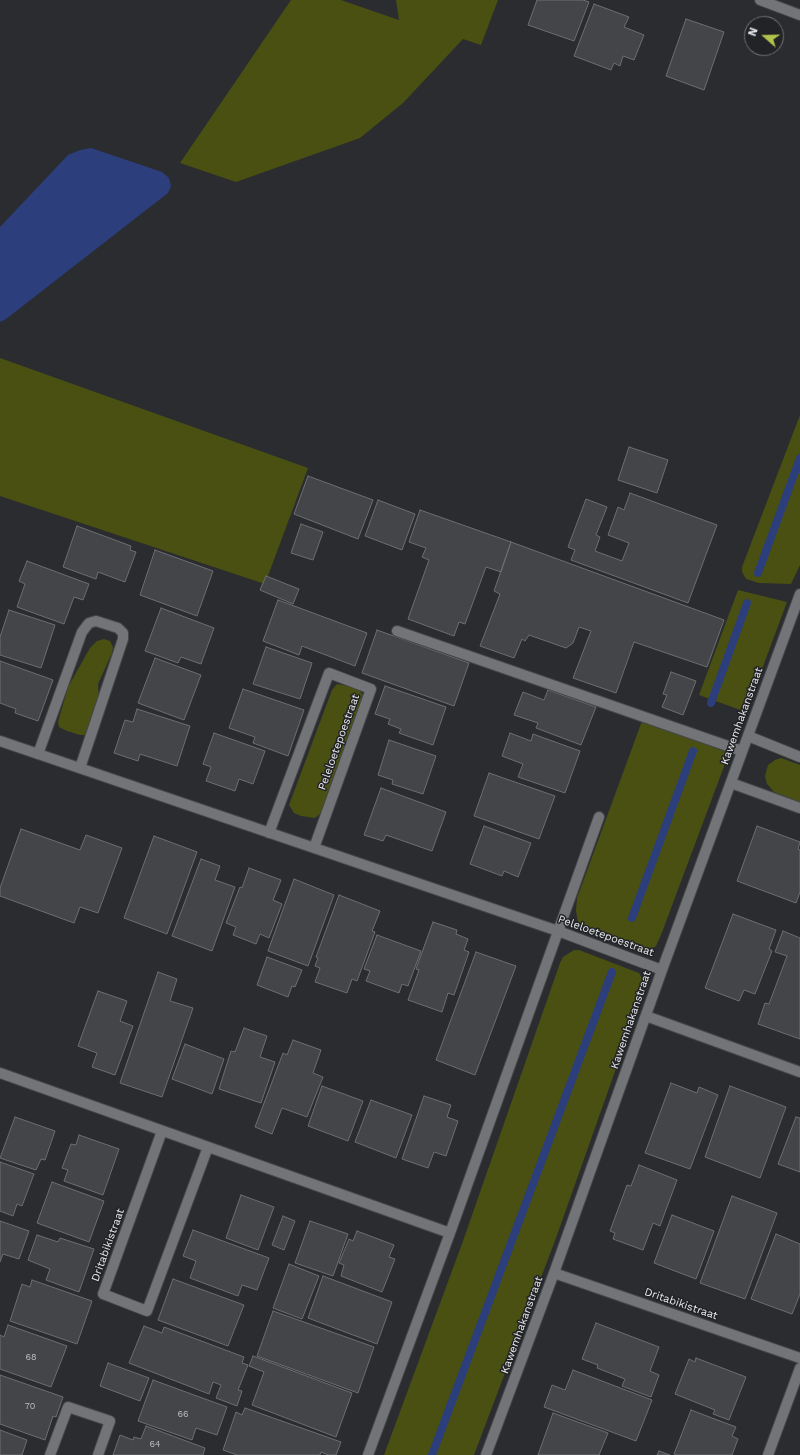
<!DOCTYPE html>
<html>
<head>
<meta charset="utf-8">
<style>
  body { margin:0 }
  #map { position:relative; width:800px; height:1455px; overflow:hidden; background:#2b2c30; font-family:"Work Sans",sans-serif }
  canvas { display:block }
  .north { position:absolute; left:744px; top:16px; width:40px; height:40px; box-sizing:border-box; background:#212326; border:1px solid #707174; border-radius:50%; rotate:290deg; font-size:11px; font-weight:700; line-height:16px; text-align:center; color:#e6e7ea }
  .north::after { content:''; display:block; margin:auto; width:14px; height:18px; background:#b3c24b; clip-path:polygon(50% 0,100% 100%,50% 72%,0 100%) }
</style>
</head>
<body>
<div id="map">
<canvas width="800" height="1455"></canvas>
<div class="north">N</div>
</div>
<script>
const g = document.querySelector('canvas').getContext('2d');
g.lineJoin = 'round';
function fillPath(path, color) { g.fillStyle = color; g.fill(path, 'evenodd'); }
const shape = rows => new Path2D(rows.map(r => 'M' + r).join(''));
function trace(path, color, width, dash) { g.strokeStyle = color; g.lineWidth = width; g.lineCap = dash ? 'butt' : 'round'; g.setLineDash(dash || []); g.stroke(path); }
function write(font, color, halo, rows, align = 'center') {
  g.font = font + ' "Work Sans",sans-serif'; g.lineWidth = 3; g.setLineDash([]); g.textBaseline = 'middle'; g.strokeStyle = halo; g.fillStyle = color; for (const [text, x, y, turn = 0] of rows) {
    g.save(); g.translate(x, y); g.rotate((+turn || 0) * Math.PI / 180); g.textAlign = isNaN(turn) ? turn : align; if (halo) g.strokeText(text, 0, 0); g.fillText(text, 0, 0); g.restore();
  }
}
fillPath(shape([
  [291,0,341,0,399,20,396,0,498,0,481,45,463,39,403,103,360,138,236,182,180,163],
  [0,358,308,468,265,584,0,496],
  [800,415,800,565,791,584,759,583,746,579,742,572,742,567],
  [738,590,787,602,746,712,699,695],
  [104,639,110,641,113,647,112,653,98,684,99,702,91,726,85,735,80,735,67,731,59,727,58,722,68,687,90,648,97,641],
  [337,684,354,687,360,691,364,697,320,814,315,818,301,816,294,813,289,805,332,690],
  [642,721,729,753,661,935,656,946,649,951,642,952,585,930,578,921,576,911,577,898],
  [781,758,800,765,800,802,774,792,767,784,765,776,768,765,775,760],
  [574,950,579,950,639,973,643,980,644,987,636,1012,556,1238,474,1455,384,1455,463,1241,560,963,563,957]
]), '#495012');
fillPath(shape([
  [91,148,162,172,169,178,171,186,168,193,6,319,0,322,0,227,68,155,80,150]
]), '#2c3f7c');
trace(shape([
  [758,573,800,458],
  [711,703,747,603],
  [632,918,693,751],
  [432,1455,612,972]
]), '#2c3f7c', 8);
const building = shape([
  [537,0,583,0,589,2,574,41,528,25,537,0],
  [594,4,629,17,624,27,644,35,634,60,623,56,620,66,614,63,611,70,574,56,594,4],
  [686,19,724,32,704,90,666,76,686,19],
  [629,447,668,460,657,493,618,480,629,447],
  [308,476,373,500,358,539,294,514,308,476],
  [630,493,717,525,688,603,571,560,575,550,568,547,586,499,607,507,596,535,600,537,595,551,622,561,629,543,608,535,618,507,624,510,630,493],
  [378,500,415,514,402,550,365,536,378,500],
  [420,510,511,542,501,572,486,567,465,624,459,622,454,636,408,619,429,560,422,557,426,548,409,542,420,510],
  [301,524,323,532,313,560,291,553,301,524],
  [77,526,131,546,130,550,136,552,125,582,98,572,96,579,63,567,77,526],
  [511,542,724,620,707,667,634,642,616,693,573,678,591,631,579,627,573,643,566,648,529,635,525,641,522,639,514,658,480,646,500,594,494,591,511,542],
  [155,550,213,571,197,616,140,595,155,550],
  [27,561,89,584,83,600,74,597,64,624,17,607,25,584,19,581,27,561],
  [266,576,299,589,293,604,260,590,266,576],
  [278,600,367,633,355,666,302,646,299,655,263,641,278,600],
  [161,608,214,628,201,664,181,657,178,663,145,651,161,608],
  [9,610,55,625,41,668,0,655,0,637,9,610],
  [377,630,469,663,454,706,362,673,377,630],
  [266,647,312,663,300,699,253,684,266,647],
  [155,658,201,675,184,720,138,703,155,658],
  [0,661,53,680,38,721,15,713,16,709,0,703,0,661],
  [671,672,696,681,683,715,662,707,667,695,663,694,671,672],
  [385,686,446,707,433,745,399,733,401,729,388,724,390,719,375,714,385,686],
  [243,689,304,710,288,756,253,743,255,737,229,728,243,689],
  [548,690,596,707,581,745,536,728,538,723,514,715,523,692,544,700,548,690],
  [137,709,190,726,177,766,140,754,138,761,114,753,125,720,133,722,137,709],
  [214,733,265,751,253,784,239,779,235,791,206,781,211,767,203,764,214,733],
  [510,733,531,741,533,734,580,751,565,793,518,777,523,764,502,756,510,733],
  [389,740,436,756,423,794,392,784,393,780,378,775,389,740],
  [489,773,555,796,539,839,474,816,489,773],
  [381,788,446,812,432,851,386,835,383,841,364,835,381,788],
  [484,826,531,843,518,877,504,871,502,876,470,864,484,826],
  [757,826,800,842,798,849,800,850,800,892,796,903,737,881,757,826],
  [21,829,80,850,86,835,122,848,98,913,80,907,74,923,0,896,0,888,21,829],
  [154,836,197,852,167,934,124,918,154,836],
  [201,859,220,866,215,880,235,887,212,951,172,936,201,859],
  [249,868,281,880,273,900,282,904,269,938,260,934,256,944,233,935,236,927,226,923,240,887,242,888,249,868],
  [294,879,334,895,308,966,268,951,294,879],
  [339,895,380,911,372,931,375,932,357,981,352,979,347,993,315,982,320,968,315,966,318,958,316,957,339,895],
  [733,914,776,930,769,949,772,951,755,994,744,990,739,1001,705,988,733,914],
  [433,922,457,930,456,934,468,939,464,950,469,952,454,995,448,993,442,1012,408,1000,419,970,416,969,433,922],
  [783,931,800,938,800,1039,758,1024,765,1003,769,1004,787,956,775,952,783,931],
  [377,935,421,951,408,986,402,984,399,993,366,981,370,971,364,969,377,935],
  [476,952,516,966,475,1075,436,1060,476,952],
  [267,957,302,970,295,987,292,986,288,997,257,985,267,957],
  [158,972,177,979,170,1001,193,1008,162,1097,120,1083,158,972],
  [98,991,127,1001,120,1021,133,1026,115,1075,92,1067,97,1053,78,1046,98,991],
  [244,1028,267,1036,260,1057,275,1062,261,1103,219,1089,231,1051,235,1052,244,1028],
  [293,1040,321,1050,313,1073,323,1077,307,1117,282,1108,272,1134,255,1127,283,1053,287,1055,293,1040],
  [185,1044,224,1059,212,1094,172,1079,185,1044],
  [671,1083,697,1093,699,1087,718,1095,690,1169,645,1153,671,1083],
  [322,1086,363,1101,348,1141,308,1126,322,1086],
  [730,1086,786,1107,760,1178,705,1157,730,1086],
  [424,1096,451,1105,447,1117,458,1121,446,1156,434,1152,428,1168,402,1159,424,1096],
  [371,1100,412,1115,396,1158,355,1142,371,1100],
  [15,1117,55,1131,45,1160,41,1159,36,1170,0,1158,15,1117],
  [796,1117,800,1118,800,1172,778,1164,796,1117],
  [79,1135,119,1149,103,1195,64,1181,68,1170,62,1168,71,1144,76,1145,79,1135],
  [0,1162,34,1174,22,1206,17,1204,13,1216,0,1211,0,1162],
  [639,1165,677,1180,660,1226,653,1223,643,1250,613,1239,615,1233,610,1231,627,1185,631,1186,639,1165],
  [52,1182,104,1201,89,1242,37,1223,52,1182],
  [241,1195,274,1207,258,1250,226,1238,241,1195],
  [732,1196,777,1213,745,1299,700,1283,732,1196],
  [672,1215,714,1231,696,1279,654,1263,672,1215],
  [283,1216,295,1221,284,1250,272,1245,283,1216],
  [0,1221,29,1231,19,1259,3,1254,0,1262,0,1221],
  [310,1221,348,1234,333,1276,295,1263,310,1221],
  [193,1230,269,1258,257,1290,242,1285,238,1296,190,1278,196,1261,183,1256,193,1230],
  [357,1231,394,1245,389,1257,395,1259,382,1292,341,1276,344,1265,339,1263,349,1239,353,1241,357,1231],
  [776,1234,800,1244,800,1294,792,1314,751,1299,776,1234],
  [37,1235,58,1242,60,1238,94,1249,79,1292,46,1280,50,1269,28,1260,37,1235],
  [289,1264,319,1276,302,1319,273,1308,289,1264],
  [323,1276,392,1302,377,1344,308,1318,323,1276],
  [173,1279,244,1305,228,1346,158,1320,173,1279],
  [32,1280,92,1301,77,1344,10,1321,22,1284,30,1287,32,1280],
  [273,1311,374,1347,358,1393,257,1356,273,1311],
  [596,1323,659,1347,650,1371,659,1375,651,1397,622,1386,625,1379,597,1368,598,1365,582,1359,596,1323],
  [8,1325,67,1346,51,1387,0,1369,0,1335,4,1337,8,1325],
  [144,1326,162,1333,164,1327,244,1357,242,1363,248,1365,238,1390,242,1391,237,1406,216,1398,221,1385,213,1382,209,1394,129,1363,144,1326],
  [253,1356,352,1393,336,1437,252,1405,264,1372,249,1366,253,1356],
  [696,1358,746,1377,729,1420,713,1414,715,1410,675,1394,689,1359,695,1362,696,1358],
  [108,1363,149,1378,140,1401,100,1386,108,1363],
  [573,1370,652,1400,636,1441,544,1407,552,1385,565,1390,573,1370],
  [0,1375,63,1397,56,1417,53,1416,45,1440,0,1424,0,1375],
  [153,1380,227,1407,217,1435,196,1428,192,1440,138,1421,153,1380],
  [245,1408,341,1442,336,1455,328,1455,321,1452,320,1455,237,1455,223,1450,236,1412,242,1415,245,1408],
  [691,1410,736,1427,732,1436,738,1439,732,1455,677,1455,674,1454,691,1410],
  [553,1413,608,1433,599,1455,538,1455,553,1413],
  [146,1426,205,1448,203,1455,113,1455,120,1435,133,1440,134,1437,141,1439,146,1426],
  [0,1430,27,1440,22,1455,0,1455,0,1430],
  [659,1451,670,1455,657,1455,659,1451]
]);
fillPath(building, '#444549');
trace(building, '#6c6e72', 1);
const minor = shape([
  [760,0,800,15],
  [397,631,742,751],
  [748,736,800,757],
  [0,741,558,931,662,970],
  [38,754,82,632,89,623,96,621,118,628,123,633,123,639,80,768],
  [731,783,800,808],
  [269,833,329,673,371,689,314,848],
  [646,1016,800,1072],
  [0,1073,450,1233],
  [162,1131,103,1294,147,1311,208,1147],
  [554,1273,800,1358],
  [50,1455,68,1407,110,1421,98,1455],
  [368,1455,450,1233,599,817],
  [486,1455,554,1273,662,970,800,594],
  [768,1455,800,1368]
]);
trace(minor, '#46474a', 12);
trace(minor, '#727478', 10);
write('9px', '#bebec2', null, [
  ["68",31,1357],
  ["70",30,1406],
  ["66",183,1414],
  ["64",155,1444]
]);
write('11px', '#e6e7ea', '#212326', [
  ["Kawemhakanstraat",742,716,-70],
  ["Peleloetepoestraat",339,742,-70],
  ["Peleloetepoestraat",606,936,20],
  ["Kawemhakanstraat",631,1020,-71],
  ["Dritabikistraat",108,1245,-70],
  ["Dritabikistraat",681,1304,19],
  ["Kawemhakanstraat",522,1325,-70]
]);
</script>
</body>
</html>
